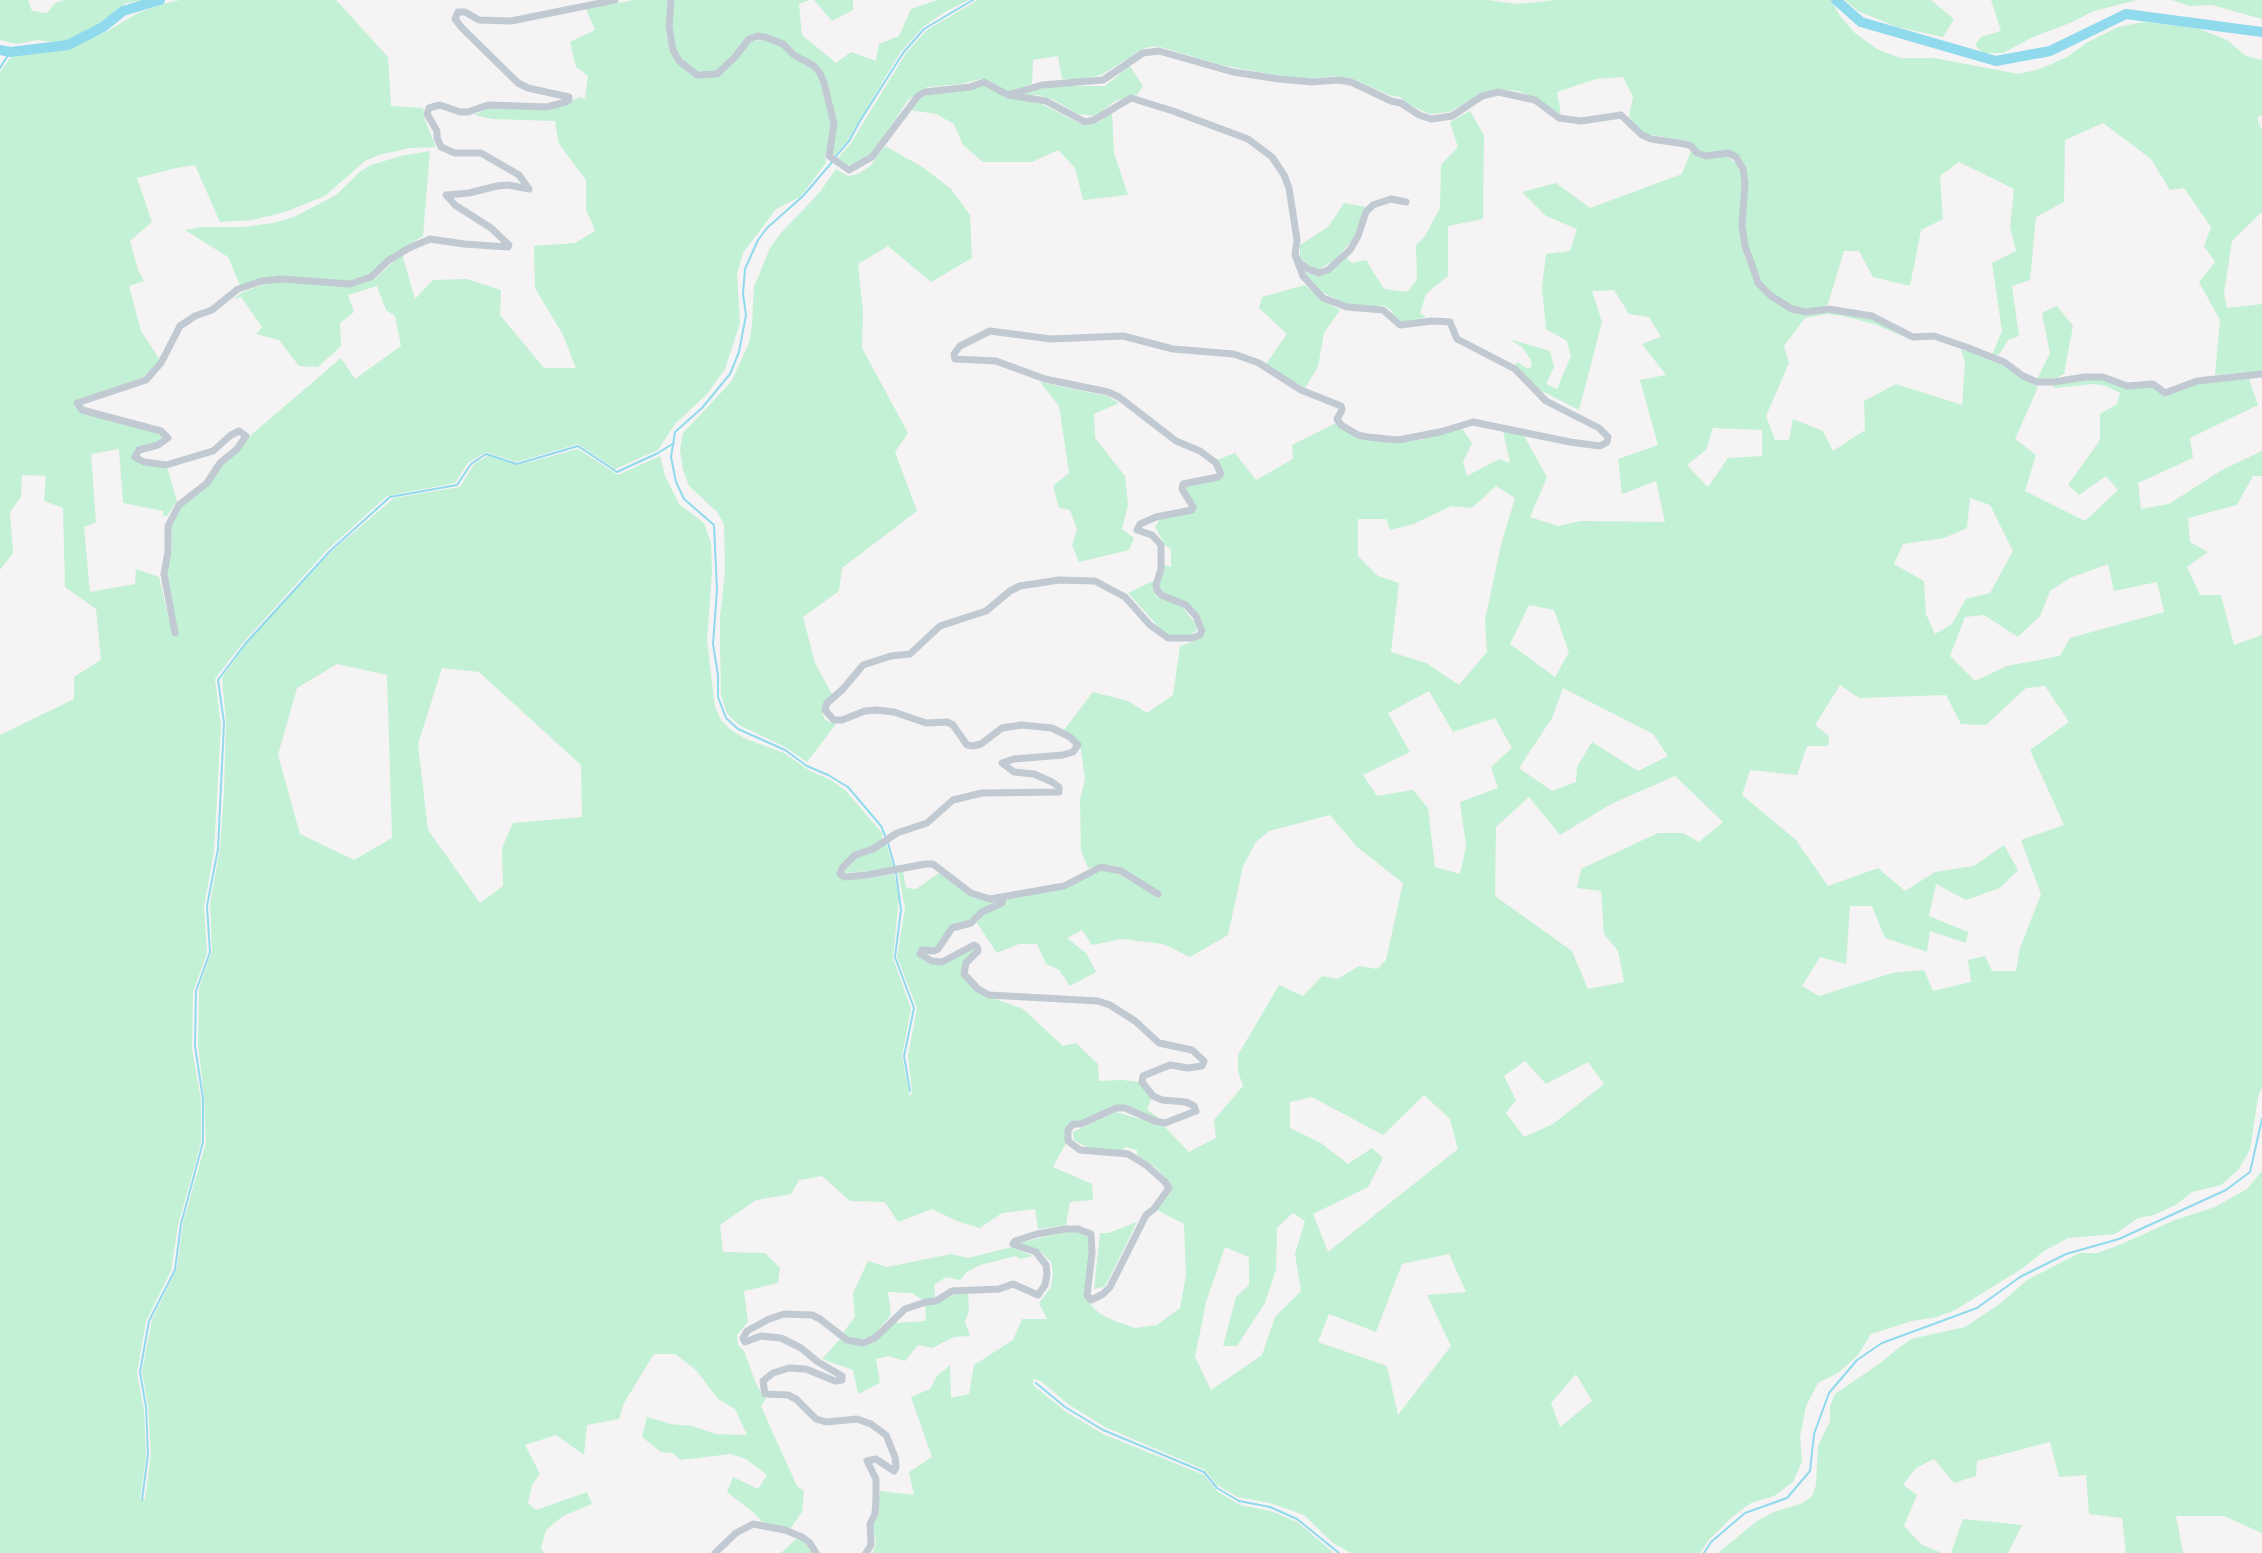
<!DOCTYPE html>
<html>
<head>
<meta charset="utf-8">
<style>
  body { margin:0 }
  canvas { display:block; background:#f5f3f3 }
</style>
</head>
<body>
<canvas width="2262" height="1553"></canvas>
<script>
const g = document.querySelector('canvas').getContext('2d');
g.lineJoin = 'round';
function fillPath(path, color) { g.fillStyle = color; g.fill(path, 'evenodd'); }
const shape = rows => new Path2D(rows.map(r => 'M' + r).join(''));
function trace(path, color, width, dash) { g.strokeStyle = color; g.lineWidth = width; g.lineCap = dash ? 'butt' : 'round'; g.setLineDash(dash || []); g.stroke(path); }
fillPath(shape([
  [0,0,28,0,32,11,47,13,55,3,65,0,148,0,126,3,102,26,68,41,53,42,37,40,17,44,0,40],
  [180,0,336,0,388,57,391,106,423,108,425,120,436,147,410,148,379,155,365,161,325,196,285,212,252,220,220,222,195,165,176,168,137,178,152,222,130,241,138,270,144,281,129,286,141,331,160,360,144,377,75,402,81,412,161,433,165,438,133,457,167,467,177,501,167,516,163,516,163,511,123,503,119,449,91,454,96,522,84,527,90,592,135,584,136,569,159,577,173,637,178,634,167,573,172,550,171,526,180,505,240,449,251,435,341,358,355,379,401,346,395,316,386,310,377,286,348,295,354,312,340,323,341,346,318,367,299,366,279,340,256,334,262,327,241,297,233,299,243,292,262,285,281,282,353,285,375,279,402,254,415,299,433,280,467,279,501,290,500,315,544,368,576,368,563,335,535,288,534,246,575,243,595,231,586,209,586,180,559,144,555,121,492,119,474,115,489,108,562,106,580,97,585,99,588,76,576,67,570,42,595,30,586,9,634,0,668,0,666,35,671,50,688,72,718,75,752,41,764,40,777,44,813,69,819,77,832,128,825,156,826,163,800,197,776,209,743,253,737,274,740,323,725,369,707,394,675,424,658,450,615,469,578,444,517,462,486,452,468,463,455,483,387,496,327,550,241,645,215,679,221,725,214,851,204,907,207,953,193,992,192,1049,201,1100,201,1143,178,1225,171,1271,146,1321,137,1373,144,1410,146,1456,140,1500,145,1499,151,1454,148,1406,142,1371,152,1320,177,1269,183,1223,206,1142,204,1096,198,1044,199,988,212,951,210,904,220,848,224,792,226,721,222,678,247,642,333,550,394,498,460,487,474,464,488,456,519,465,578,449,618,475,660,456,665,476,679,504,704,523,711,543,712,572,707,640,715,707,721,720,731,730,746,739,784,753,810,771,831,780,846,791,882,833,882,840,840,868,839,877,866,879,894,874,899,897,893,958,911,1009,902,1056,910,1098,912,1091,908,1056,917,1008,897,957,905,908,898,871,903,871,906,888,916,889,939,873,974,898,1001,899,971,920,947,931,936,948,920,949,936,964,973,947,977,949,962,971,990,997,1023,1009,1063,1046,1076,1043,1098,1064,1099,1081,1122,1080,1140,1082,1152,1097,1147,1110,1158,1117,1155,1120,1122,1106,1078,1123,1071,1123,1066,1143,1053,1167,1092,1184,1093,1200,1070,1202,1066,1225,1038,1229,1035,1209,1002,1213,980,1228,957,1221,932,1209,898,1222,885,1202,850,1201,822,1176,799,1180,791,1194,756,1200,720,1225,723,1252,765,1253,780,1268,778,1283,744,1291,748,1322,737,1335,738,1345,744,1351,757,1386,766,1399,761,1406,772,1431,797,1486,804,1491,802,1512,790,1529,762,1522,754,1513,727,1492,733,1477,758,1489,767,1475,746,1459,731,1454,680,1460,673,1453,661,1452,642,1437,647,1417,671,1424,692,1426,716,1434,747,1435,735,1409,718,1399,696,1370,675,1354,654,1354,624,1403,619,1419,587,1425,584,1455,556,1435,525,1445,540,1474,532,1485,528,1503,536,1510,587,1492,592,1504,563,1516,546,1530,541,1548,544,1553,0,1553,0,735,74,699,74,677,101,660,96,609,65,587,63,508,44,501,46,476,22,475,21,497,10,512,13,553,0,570,0,72,13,54,49,51,73,45,104,33,138,13,162,4],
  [337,664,387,675,392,838,354,860,300,834,278,755,297,688],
  [442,668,479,672,581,765,582,817,513,823,502,848,503,886,480,903,428,830,418,744],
  [672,0,809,0,799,4,802,35,836,63,851,52,876,61,879,44,899,36,911,9,937,0,969,0,943,13,922,28,900,53,847,141,833,157,831,153,836,123,826,81,790,46,757,34,716,72,697,71,678,58,671,38],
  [814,0,853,0,853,10,832,21],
  [978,0,1487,0,1518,4,1556,0,1831,0,1840,16,1855,33,1877,49,1900,58,1934,58,2019,74,2040,69,2067,57,2088,42,2118,27,2144,22,2197,28,2227,40,2246,56,2262,60,2262,115,2257,118,2262,131,2262,212,2232,241,2224,293,2227,308,2262,304,2262,371,2215,375,2220,320,2199,282,2215,262,2204,246,2211,227,2184,188,2170,190,2151,159,2103,123,2065,140,2064,202,2036,217,2030,280,2012,286,2019,336,2008,340,1999,355,1992,355,2002,331,1992,263,2016,251,2010,227,2014,189,1959,162,1940,176,1943,219,1921,230,1910,286,1873,277,1859,251,1844,251,1828,304,1818,309,1793,307,1776,297,1761,282,1747,245,1744,224,1747,192,1736,154,1701,154,1688,141,1646,134,1634,125,1629,116,1633,97,1623,77,1596,79,1557,92,1561,114,1551,110,1534,97,1518,91,1498,89,1479,95,1449,112,1429,114,1408,104,1400,97,1389,95,1351,78,1333,76,1307,79,1275,75,1221,65,1157,46,1145,48,1101,75,1078,80,1062,79,1058,56,1033,60,1032,84,1017,90,1008,92,988,80,981,79,961,84,927,87,908,100,874,152,855,164,847,165,837,159,851,143,906,53,927,30],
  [1845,0,1931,0,1954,19,1943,37,1897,27,1858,11],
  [1991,0,2137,0,2094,11,2070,23,2033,37,2003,53,1983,53,1975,45,1981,37,2001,31],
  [2172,0,2262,0,2262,19,2212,5,2189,6],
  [1130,66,1143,86,1137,95,1115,101,1096,116,1078,114,1054,100,1038,95,1017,95,1053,86,1105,86],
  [984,85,1009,98,1042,104,1081,124,1089,125,1099,122,1112,112,1114,153,1128,195,1083,200,1075,168,1058,150,1032,162,983,162,963,145,954,124,936,114,911,110,920,99,928,95],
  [1470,111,1484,135,1483,219,1448,226,1448,276,1426,294,1420,313,1426,317,1405,322,1397,320,1391,310,1383,305,1371,307,1346,304,1322,292,1304,272,1319,276,1329,273,1346,257,1352,263,1366,260,1384,289,1407,292,1417,280,1416,245,1425,236,1440,208,1441,165,1458,147,1450,122],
  [885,146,924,168,951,189,970,215,972,258,931,282,888,246,858,264,863,311,862,348,908,433,895,452,917,511,842,568,839,591,803,617,815,663,832,694,825,702,822,712,825,720,836,724,807,762,785,747,739,725,727,714,721,695,720,645,720,617,725,573,724,524,717,512,689,486,683,470,680,450,683,433,731,382,738,367,749,343,752,325,754,287,770,248,781,233,820,192,836,169,848,176,858,174,870,166],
  [430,151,423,236,408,245,370,275,350,282,304,278,240,285,228,257,185,230,201,227,243,227,274,223,294,217,336,195,361,171,371,165,401,156],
  [1691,151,1704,159,1726,156,1737,164,1743,181,1740,228,1745,258,1767,297,1791,311,1830,312,1871,318,1916,342,1874,324,1843,316,1828,314,1805,318,1784,346,1789,363,1766,416,1775,440,1789,440,1793,419,1823,431,1833,451,1865,430,1864,401,1896,384,1962,405,1965,363,1961,350,1968,351,2006,367,2014,374,2038,387,2015,439,2036,455,2025,491,2085,521,2118,490,2106,476,2079,495,2068,485,2100,440,2100,414,2117,404,2120,393,2106,386,2093,384,2054,388,2054,384,2097,378,2151,386,2160,393,2199,384,2240,378,2249,379,2258,405,2190,438,2193,458,2138,483,2141,509,2169,504,2222,470,2262,451,2262,476,2253,476,2237,505,2188,518,2190,542,2208,552,2187,567,2200,595,2221,595,2234,645,2262,635,2262,1087,2258,1097,2250,1150,2238,1170,2221,1185,2192,1192,2177,1204,2154,1215,2138,1218,2115,1234,2068,1238,2044,1251,2023,1268,1955,1310,1937,1317,1912,1321,1871,1334,1858,1355,1838,1373,1818,1383,1806,1406,1800,1437,1802,1461,1793,1482,1774,1496,1751,1503,1732,1517,1708,1541,1700,1553,1351,1553,1333,1543,1304,1515,1270,1503,1238,1497,1217,1485,1205,1470,1105,1427,1068,1404,1041,1381,1033,1379,1034,1386,1065,1411,1103,1434,1204,1475,1217,1491,1240,1505,1271,1511,1297,1522,1334,1553,873,1553,876,1543,873,1526,878,1515,880,1491,914,1495,909,1472,932,1457,911,1397,930,1389,937,1376,950,1365,951,1398,969,1394,974,1365,1013,1340,1022,1319,1047,1319,1039,1303,1051,1287,1053,1273,1051,1262,1040,1251,1019,1243,1070,1231,1081,1233,1089,1238,1091,1250,1084,1292,1090,1304,1100,1314,1115,1321,1135,1328,1157,1325,1180,1308,1186,1275,1184,1224,1157,1210,1172,1190,1167,1180,1156,1168,1137,1155,1137,1150,1125,1147,1121,1152,1090,1149,1074,1140,1073,1132,1116,1112,1164,1126,1189,1152,1216,1138,1214,1120,1243,1086,1238,1071,1238,1055,1279,985,1303,996,1322,976,1337,979,1359,966,1377,969,1386,960,1403,883,1357,847,1330,815,1269,831,1256,842,1243,866,1228,935,1190,957,1163,944,1122,939,1092,945,1082,930,1067,938,1086,953,1096,972,1070,986,1059,970,1046,964,1037,944,1019,944,997,953,977,923,985,913,1005,905,1008,899,1056,891,1097,872,1108,869,1159,896,1121,868,1111,865,1088,868,1081,851,1080,800,1085,779,1080,744,1064,730,1093,692,1128,701,1147,713,1173,695,1180,646,1199,639,1203,629,1202,620,1194,610,1159,589,1163,564,1171,567,1171,550,1165,545,1155,527,1160,519,1193,512,1185,487,1219,479,1217,460,1235,453,1256,480,1293,459,1292,445,1336,423,1364,440,1396,443,1420,440,1461,427,1472,443,1463,462,1467,476,1499,459,1510,463,1503,431,1523,434,1547,477,1530,517,1558,526,1581,521,1665,522,1656,481,1622,494,1618,459,1658,445,1640,380,1666,375,1642,344,1661,337,1649,317,1629,314,1614,290,1592,291,1602,322,1579,410,1538,389,1515,365,1517,362,1528,369,1532,366,1531,360,1522,347,1509,339,1550,351,1554,367,1546,384,1557,389,1571,356,1567,341,1546,329,1542,288,1546,254,1570,251,1577,229,1546,216,1522,192,1556,183,1590,208,1682,174],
  [1713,428,1762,430,1762,456,1728,458,1708,487,1687,465,1706,450],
  [1496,486,1515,498,1501,545,1485,620,1487,652,1459,685,1426,663,1391,652,1399,583,1378,576,1358,556,1358,519,1386,519,1390,530,1414,524,1451,506,1472,508],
  [1970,498,1990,505,2013,551,1990,593,1966,599,1952,624,1935,634,1926,614,1924,581,1894,564,1903,544,1944,538,1967,528],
  [2108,564,2114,591,2157,582,2164,612,2070,638,2060,656,2007,666,1975,681,1950,656,1965,617,1984,615,2018,637,2040,616,2050,591,2070,578],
  [1529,605,1554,610,1569,652,1555,677,1510,644],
  [1840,685,1859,698,1946,695,1961,724,1986,725,2026,688,2045,686,2069,722,2030,750,2064,825,2021,840,2041,894,2020,948,2016,971,1992,971,1985,956,1968,960,1971,982,1933,991,1924,970,1892,973,1819,996,1802,986,1820,957,1846,964,1850,906,1872,906,1885,938,1927,952,1930,931,1966,943,1968,932,1929,916,1936,884,1966,900,2000,888,2018,870,2004,845,1974,866,1935,872,1905,891,1878,868,1828,886,1796,840,1742,795,1750,770,1797,775,1807,746,1828,746,1829,736,1815,725],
  [1563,688,1653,734,1668,756,1638,771,1592,742,1577,767,1576,782,1552,791,1519,768,1552,718],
  [1429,691,1453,732,1495,718,1512,748,1491,767,1498,788,1460,802,1466,846,1460,874,1435,867,1428,808,1413,790,1377,796,1363,775,1410,752,1388,713],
  [1675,776,1723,822,1699,842,1683,833,1658,833,1581,869,1577,888,1601,891,1604,934,1618,951,1624,982,1588,989,1572,951,1495,896,1496,827,1529,797,1560,835,1611,804],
  [1525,1061,1546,1084,1588,1062,1604,1084,1553,1124,1524,1137,1506,1113,1516,1100,1504,1076],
  [1424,1095,1450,1119,1458,1149,1328,1252,1313,1214,1368,1187,1383,1158,1372,1148,1348,1164,1321,1143,1290,1128,1290,1102,1312,1097,1383,1135],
  [1293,1213,1305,1221,1295,1254,1301,1291,1275,1317,1262,1355,1211,1390,1195,1357,1206,1302,1225,1247,1249,1257,1249,1285,1236,1297,1223,1346,1237,1346,1265,1303,1276,1269,1277,1228],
  [1449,1254,1466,1292,1427,1295,1451,1346,1398,1415,1387,1366,1318,1342,1329,1314,1376,1332,1402,1264],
  [1576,1374,1592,1401,1560,1427,1551,1403],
  [1344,203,1366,207,1353,239,1336,259,1318,270,1307,264,1300,257,1300,245,1328,227],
  [1305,285,1324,301,1340,310,1324,333,1318,367,1305,388,1266,364,1287,334,1259,308,1262,297],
  [2057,306,2073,326,2064,374,2056,378,2037,379,2050,353,2042,313],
  [1040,382,1107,396,1119,403,1094,414,1095,438,1125,476,1128,505,1122,529,1134,538,1129,550,1079,562,1072,545,1077,530,1070,510,1059,508,1053,486,1069,473,1059,406],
  [1155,580,1156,597,1181,606,1198,626,1196,631,1190,635,1175,637,1165,634,1128,593],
  [886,843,894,869,843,873,857,856],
  [2262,1171,2262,1533,2224,1516,2176,1516,2183,1553,2126,1553,2122,1518,2089,1514,2086,1475,2059,1477,2050,1442,1977,1461,1976,1476,1954,1483,1934,1459,1916,1468,1903,1485,1917,1495,1904,1526,1922,1545,1942,1553,1718,1553,1757,1521,1774,1512,1803,1503,1812,1496,1816,1485,1818,1446,1830,1421,1830,1406,1835,1394,1879,1364,1896,1350,1911,1339,1965,1327,2001,1303,2027,1280,2080,1253,2097,1253,2117,1246,2175,1220,2215,1207,2247,1189],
  [1137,1222,1109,1279,1104,1287,1094,1289,1100,1233,1109,1233],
  [1012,1247,1033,1256,1020,1259,1016,1256,980,1265,967,1272,960,1280,946,1277,934,1285,935,1297,922,1300,912,1293,888,1292,891,1315,873,1336,857,1340,842,1334,855,1317,853,1293,868,1261,887,1267,951,1254,968,1258],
  [968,1293,969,1310,965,1322,970,1336,954,1337,932,1348,918,1345,905,1361,889,1356,876,1359,880,1383,858,1394,853,1370,822,1359,840,1339,863,1346,873,1343,895,1323,926,1321,925,1304,936,1303,956,1294],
  [1963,1519,2022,1525,2008,1553,1951,1553],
  [796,1539,803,1540,812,1553,781,1553]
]), '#c3f1d5');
trace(shape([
  [0,68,10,52],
  [836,156,849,141,860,121,903,53,924,29,973,0],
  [833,161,803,196,767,228,758,240,745,269,743,294,746,315,739,352,730,374,702,408,675,432,671,457,676,482,684,499,714,525,717,590,713,644,718,675,718,697,726,718,738,729,785,750,807,766,828,775,848,787,881,826,886,838],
  [888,843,895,868],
  [896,873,901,910,895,957,914,1008,904,1056,910,1091],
  [1036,1383,1065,1407,1103,1430,1204,1472,1217,1488,1239,1501,1270,1507,1297,1519,1339,1553],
  [142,1500,148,1454,146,1407,140,1372,149,1321,175,1270,181,1224,203,1142,203,1099,195,1046,196,991,210,952,207,906,218,849,224,723,218,680,245,644,331,550,390,497,457,485,471,464,486,454,517,464,578,446,617,472,658,453,674,443],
  [1704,1553,1711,1542,1745,1513,1787,1498,1810,1471,1814,1434,1829,1393,1857,1360,1882,1343,1977,1308,2020,1277,2066,1254,2119,1239,2226,1190,2250,1172,2262,1119]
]), '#90daee', 2);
trace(shape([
  [1836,0,1861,22,1996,61,2050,51,2126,14,2262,32],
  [0,50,10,52,68,45,103,27,123,11,160,0]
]), '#90daee', 10);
trace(shape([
  [671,0,669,27,673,50,679,61,697,75,717,74,735,57,749,39,758,36,765,37,783,44,794,55,814,66,820,73,824,83,834,124,829,156,849,170,872,157,918,96,925,92,970,87,984,82,1008,95,1046,101,1085,122,1094,120,1131,98,1173,111,1248,139,1272,157,1284,175,1289,188,1297,240,1295,255,1299,262,1308,269,1319,273,1328,270,1350,250,1358,236,1366,212,1373,205,1391,199,1406,202],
  [1008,95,1042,85,1103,80,1143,53,1159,51,1233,72,1279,79,1312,82,1338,80,1351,82,1391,101,1401,103,1419,115,1431,119,1452,116,1482,96,1498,92,1535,100,1559,118,1581,121,1621,115,1642,135,1651,139,1685,144,1691,146,1697,153,1706,156,1728,153,1736,157,1743,169,1745,183,1742,226,1745,246,1754,271,1758,283,1771,296,1792,309,1806,312,1828,309,1872,316,1913,337,1934,336,1966,347,2004,362,2023,376,2037,382,2054,382,2084,377,2103,377,2127,386,2153,384,2165,393,2197,381,2262,374],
  [175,633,164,574,168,552,168,526,179,505,207,483,220,463,237,449,246,436,239,431,231,435,213,451,166,465,144,462,135,457,139,450,158,445,168,438,161,431,82,410,77,403,146,380,161,363,180,326,195,316,212,310,238,289,262,281,281,279,350,284,371,277,389,260,409,248,430,239,464,244,508,247,509,245,491,228,455,205,446,195,469,193,497,186,508,185,529,189,519,175,481,153,455,153,441,147,437,138,437,131,427,114,429,108,440,105,460,112,468,112,488,105,547,107,566,102,569,100,569,97,528,88,518,83,462,28,455,19,458,12,465,12,479,20,511,21,615,0],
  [1158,894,1121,871,1101,867,1064,886,990,899,971,893,933,864,925,864,867,875,845,877,840,874,842,868,855,855,873,849,897,833,927,823,953,800,982,793,1059,792,1059,787,1052,782,1034,774,1014,772,1002,763,1014,759,1063,755,1073,752,1078,745,1070,737,1052,728,1021,725,1002,728,981,744,973,746,967,745,953,725,947,722,926,723,894,712,876,710,865,711,842,720,834,720,825,710,827,703,843,689,863,665,891,656,910,654,940,626,986,611,1010,591,1020,586,1059,580,1095,581,1125,597,1150,625,1168,638,1192,638,1200,635,1202,631,1196,616,1186,605,1161,595,1157,590,1156,585,1161,569,1161,545,1152,535,1137,530,1140,524,1156,517,1192,510,1193,507,1182,489,1183,484,1218,477,1221,474,1216,463,1200,451,1176,441,1119,397,1108,392,1045,379,996,361,955,359,954,354,960,346,990,331,1051,339,1123,336,1173,349,1234,354,1259,363,1301,390,1341,406,1342,410,1337,419,1341,425,1358,435,1367,437,1398,440,1440,432,1473,422,1570,442,1600,446,1607,442,1608,437,1599,428,1546,401,1515,369,1457,339,1450,322,1432,321,1400,325,1383,310,1347,307,1323,298,1303,276,1295,255],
  [715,1553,736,1533,753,1524,785,1530,802,1537,809,1542,816,1553],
  [866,1553,871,1545,870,1524,875,1514,876,1499,876,1479,867,1461,876,1459,894,1471,896,1467,895,1457,886,1435,871,1424,857,1419,826,1422,816,1419,796,1399,788,1395,765,1394,763,1381,773,1373,789,1368,806,1369,835,1381,842,1380,842,1376,818,1362,801,1348,781,1338,761,1336,745,1342,743,1338,747,1331,769,1319,784,1314,812,1315,820,1319,847,1340,863,1343,875,1338,905,1309,926,1302,936,1301,952,1291,999,1289,1013,1284,1038,1295,1045,1285,1047,1275,1046,1265,1036,1252,1013,1244,1015,1241,1037,1234,1065,1229,1078,1229,1091,1234,1092,1253,1087,1295,1091,1300,1103,1294,1110,1287,1146,1215,1154,1209,1169,1188,1165,1182,1146,1165,1128,1154,1080,1150,1068,1141,1068,1130,1073,1124,1081,1124,1116,1108,1125,1108,1155,1121,1165,1123,1196,1111,1194,1106,1186,1102,1162,1100,1153,1096,1142,1082,1143,1076,1170,1065,1188,1068,1202,1066,1204,1061,1192,1050,1159,1043,1135,1021,1110,1005,1098,1001,989,995,978,989,964,974,966,963,978,951,977,947,974,945,942,962,932,961,920,954,922,950,934,951,938,949,952,928,971,923,982,912,1002,903,1004,897]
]), '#c1cad2', 7);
</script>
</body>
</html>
